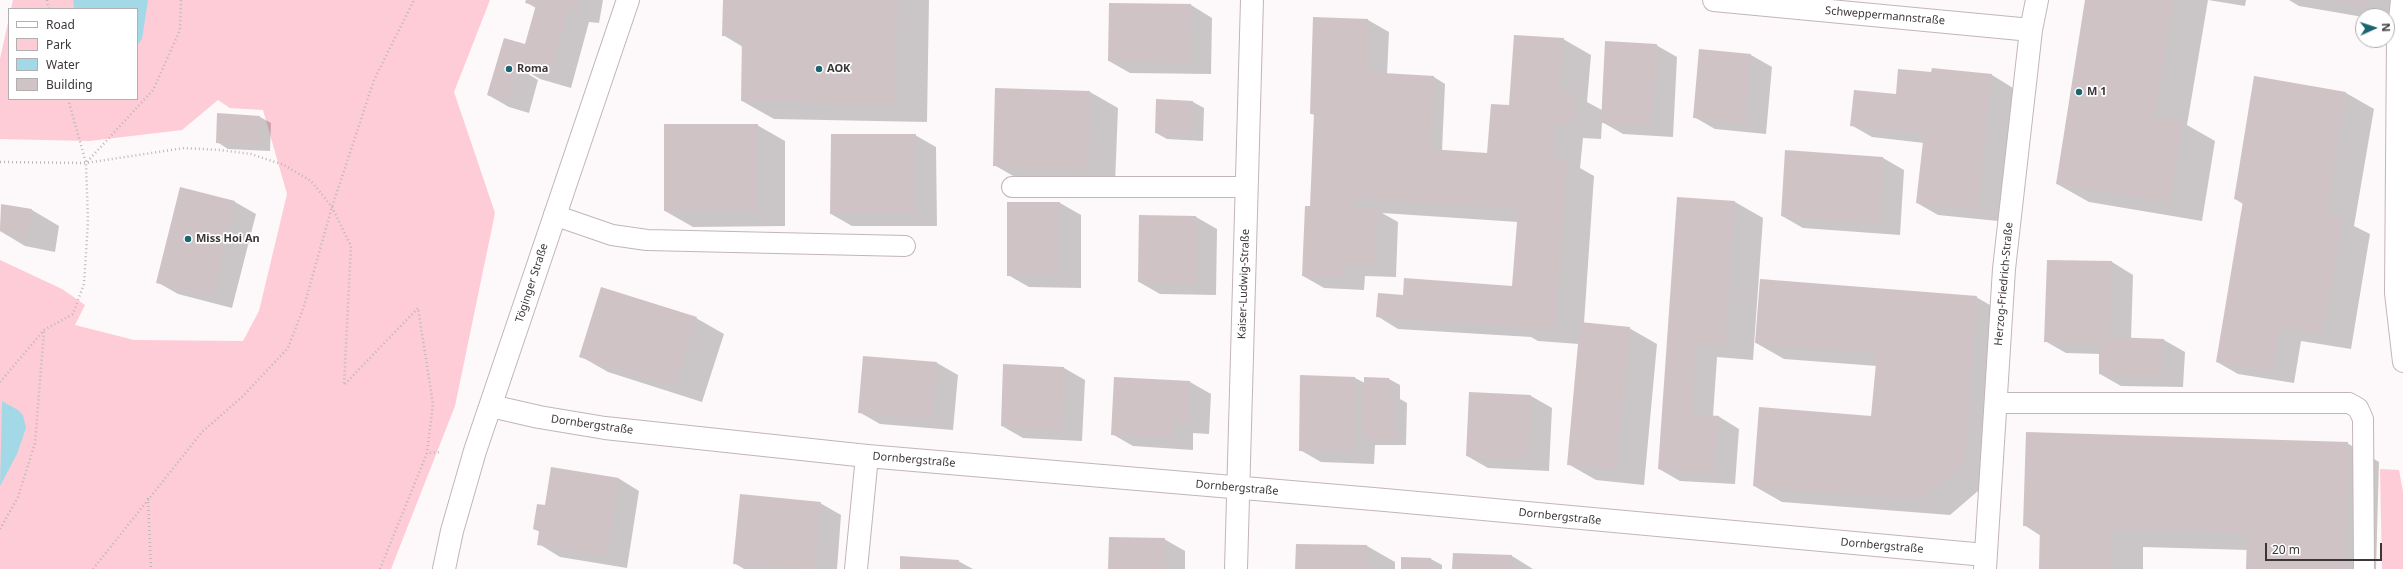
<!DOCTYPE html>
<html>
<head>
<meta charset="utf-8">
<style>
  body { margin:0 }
  #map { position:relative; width:2403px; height:569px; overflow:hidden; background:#fdf8f9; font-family:"Noto Sans",sans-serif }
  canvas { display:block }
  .legend { position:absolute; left:8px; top:8px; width:130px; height:92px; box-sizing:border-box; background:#fff; border:1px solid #b1afaf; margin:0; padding:5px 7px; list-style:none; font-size:12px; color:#3c3638 }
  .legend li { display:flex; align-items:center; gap:8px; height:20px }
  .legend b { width:20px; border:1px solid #b1afaf }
  .north { position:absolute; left:2355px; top:8px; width:40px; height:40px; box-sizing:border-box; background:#fff; border:1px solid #b1afaf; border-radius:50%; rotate:87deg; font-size:11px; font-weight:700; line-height:16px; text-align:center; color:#3c3638 }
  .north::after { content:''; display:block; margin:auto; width:14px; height:18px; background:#1d6473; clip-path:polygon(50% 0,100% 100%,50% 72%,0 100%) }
  .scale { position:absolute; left:2265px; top:543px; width:117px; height:18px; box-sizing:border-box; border:2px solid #3c3638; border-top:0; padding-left:5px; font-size:12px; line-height:14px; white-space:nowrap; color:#3c3638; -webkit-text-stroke:3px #fff; paint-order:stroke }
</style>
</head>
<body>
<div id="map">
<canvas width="2403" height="569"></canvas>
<ul class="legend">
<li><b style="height:5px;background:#fff"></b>Road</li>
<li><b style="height:11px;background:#fdccd7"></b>Park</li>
<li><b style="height:11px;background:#a3d9e7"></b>Water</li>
<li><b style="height:11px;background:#d0c3c6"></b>Building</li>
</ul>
<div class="north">N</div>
<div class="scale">20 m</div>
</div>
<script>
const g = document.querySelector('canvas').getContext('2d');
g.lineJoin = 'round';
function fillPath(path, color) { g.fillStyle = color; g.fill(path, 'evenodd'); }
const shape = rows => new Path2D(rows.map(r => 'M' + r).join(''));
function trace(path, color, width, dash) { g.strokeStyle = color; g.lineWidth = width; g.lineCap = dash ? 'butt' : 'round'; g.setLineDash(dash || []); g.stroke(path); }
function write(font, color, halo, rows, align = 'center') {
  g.font = font + ' "Noto Sans",sans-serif'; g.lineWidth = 3.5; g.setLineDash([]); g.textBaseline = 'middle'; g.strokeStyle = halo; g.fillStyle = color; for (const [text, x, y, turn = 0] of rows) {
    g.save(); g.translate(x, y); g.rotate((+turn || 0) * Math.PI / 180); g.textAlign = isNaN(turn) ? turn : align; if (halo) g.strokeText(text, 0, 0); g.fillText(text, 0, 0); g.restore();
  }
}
fillPath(shape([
  [13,0,490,0,454,92,495,213,455,406,391,569,0,569,0,260,62,289,85,305,75,325,134,340,243,341,259,311,287,194,263,110,230,108,218,100,182,130,89,141,0,139,0,59,9,18,9,99,137,99,137,9,11,9],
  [2380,469,2399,470,2403,492,2403,569,2382,569]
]), '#fdccd7');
fillPath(shape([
  [73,0,148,0,142,39,137,45,137,9,74,9],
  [2,401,18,410,23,415,26,428,17,454,0,486]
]), '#a3d9e7');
fillPath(shape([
  [527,0,603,0,599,23,589,22,571,88,540,79,520,67,520,69,538,80,529,113,509,107,488,95,526,45,536,8,527,3],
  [724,0,929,0,927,122,774,119,742,101,743,47,723,35],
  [2086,0,2246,0,2245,6,2208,0,2187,125,2215,141,2202,221,2089,202,2057,184],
  [2289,0,2400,0,2396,23,2387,21,2387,16,2363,17,2299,6],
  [1191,5,1212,18,1211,74,1130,73,1109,61],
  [1368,20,1389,32,1387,75,1434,77,1445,84,1442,151,1488,154,1510,107,1563,39,1591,55,1587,102,1602,110,1656,45,1677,57,1673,137,1623,134,1602,122,1601,139,1583,138,1580,168,1594,176,1584,323,1629,328,1657,344,1644,485,1596,480,1568,464,1579,344,1538,341,1531,337,1398,329,1377,316,1404,296,1513,288,1518,222,1382,213,1398,222,1396,277,1365,276,1364,290,1324,288,1303,276,1311,207,1315,116,1311,113],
  [1751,55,1772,67,1766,134,1715,129,1694,117],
  [1932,74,1992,75,2013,88,1998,221,1938,215,1917,203,1924,143,1872,137,1851,125],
  [996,89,1090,92,1118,108,1115,184,1022,181,994,165],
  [2346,93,2374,109,2354,226,2370,234,2351,349,2301,341,2294,383,2238,374,2217,362,2243,204,2235,199],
  [1157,100,1193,102,1204,108,1203,141,1167,139,1156,133],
  [218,114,260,117,271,123,270,151,228,149,217,142],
  [757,125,785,141,785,226,693,227,665,211],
  [915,135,936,147,937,226,852,226,831,214],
  [1786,151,1883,158,1904,170,1900,235,1803,228,1782,216],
  [181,188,235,202,256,214,232,308,178,294,157,282],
  [1678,198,1735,202,1763,218,1753,360,1717,357,1713,416,1718,416,1739,429,1735,484,1680,481,1659,469],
  [1060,203,1081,215,1081,288,1029,287,1008,275],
  [2,205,32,210,59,226,55,252,25,246,0,231],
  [1196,217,1217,229,1216,295,1160,294,1139,282],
  [2112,262,2133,275,2131,339,2164,340,2185,352,2183,387,2121,386,2100,374,2100,354,2066,353,2045,341],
  [1976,297,2004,313,1992,479,1950,515,1782,502,1754,486,1872,417,1877,366,1784,359,1756,343],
  [696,318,724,334,702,402,608,372,580,356],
  [864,357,937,363,958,375,953,430,880,424,859,412],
  [1004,366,1064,368,1085,380,1082,441,1023,438,1002,426],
  [1301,376,1355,378,1365,383,1365,378,1389,379,1400,385,1400,399,1407,403,1406,445,1375,445,1374,464,1321,462,1300,450],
  [1115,378,1190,382,1211,394,1209,434,1193,433,1193,450,1133,446,1112,434],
  [1470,393,1531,396,1552,408,1549,471,1488,468,1467,456],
  [2347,443,2379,462,2376,569,2247,569,2248,550,2143,547,2143,569,2040,569,2041,536,2024,525],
  [618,478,639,491,627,568,560,557,539,544,540,532,534,529,545,506],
  [820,503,841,515,837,569,744,569,734,563],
  [1164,539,1185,551,1185,569,1109,569],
  [1297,545,1367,546,1395,562,1395,569,1296,569],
  [1454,554,1512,556,1533,569,1453,569],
  [1402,558,1431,559,1442,565,1442,569,1402,569],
  [958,561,973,569,901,569]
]), '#0003');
fillPath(shape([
  [526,0,580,0,578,12,568,10,549,76,518,67,508,102,487,95,504,38,525,44,536,5,525,3],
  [723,0,897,0,895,104,741,101,742,36,722,36],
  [2085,0,2173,0,2154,117,2183,122,2170,203,2056,184],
  [2330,0,2369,0,2368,8],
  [1109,3,1191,4,1190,63,1108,61],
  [1313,17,1368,19,1367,72,1434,76,1430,149,1487,153,1491,104,1509,105,1514,35,1564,38,1559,92,1575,93,1573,124,1555,123,1552,158,1567,159,1555,329,1376,317,1378,293,1403,295,1404,278,1512,286,1518,209,1353,197,1354,208,1377,209,1375,265,1344,264,1344,278,1302,276,1305,206,1310,206,1314,114,1310,114],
  [1605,41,1657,44,1652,125,1601,123],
  [1699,49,1751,54,1745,122,1693,118],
  [1932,68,1992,74,1977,210,1916,203,1924,133,1850,126,1854,90,1896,94,1898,69,1931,72],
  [2254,76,2346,92,2326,214,2342,218,2323,334,2280,327,2273,372,2216,362,2243,201,2234,199],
  [995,88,1090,91,1088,169,993,166],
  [1156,99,1193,101,1192,135,1155,133],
  [217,113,260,116,259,145,216,143],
  [664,124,758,124,758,211,664,211],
  [831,134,916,134,916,214,830,214],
  [1785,150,1883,157,1879,223,1781,216],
  [180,187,235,201,211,297,156,283],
  [1677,197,1735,201,1725,345,1696,343,1692,414,1719,416,1714,473,1658,469],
  [1007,202,1060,202,1060,276,1007,276],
  [1,204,32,209,27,236,0,231],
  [1139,215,1196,216,1195,283,1138,282],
  [2047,260,2112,261,2110,337,2164,339,2162,376,2099,374,2099,343,2044,342],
  [1760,279,1977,296,1965,463,1921,500,1753,486,1759,407,1871,416,1877,353,1755,343],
  [601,287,697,317,674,387,579,357],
  [1580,322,1630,327,1616,470,1567,465],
  [863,356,937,362,932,419,858,413],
  [1003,364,1064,367,1062,429,1001,426],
  [1300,375,1355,377,1353,452,1299,451],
  [1114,377,1190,381,1189,423,1172,422,1172,438,1111,435],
  [1364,377,1389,378,1389,395,1396,395,1395,439,1363,439],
  [1469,392,1531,395,1528,459,1466,456],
  [2026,432,2348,442,2344,569,2246,569,2247,533,2112,529,2111,569,2039,569,2040,526,2023,526],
  [551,467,619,478,606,556,537,545,539,531,533,529,537,504,545,505],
  [740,494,821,502,815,569,733,564],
  [1109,537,1165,538,1164,569,1108,569],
  [1296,544,1367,545,1367,569,1295,569],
  [1453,553,1512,555,1512,569,1452,569],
  [900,556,959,560,958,569,900,569],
  [1401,557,1431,558,1431,569,1401,569]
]), '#d0c3c6');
const service = shape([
  [2401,0,2397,40,2395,293,2403,362],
  [1012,187,1247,187],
  [554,215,612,235,647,240,905,246],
  [1995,403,2349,403,2358,408,2363,419,2364,569]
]);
const minor = shape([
  [1714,0,2031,30],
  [491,406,539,417,605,428,867,456,1385,500,1985,555],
  [856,569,867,456],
  [1236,569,1252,0],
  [1985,569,2004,269,2031,30,2037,0]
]);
const tertiary = shape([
  [444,569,452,531,475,451,628,0]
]);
trace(service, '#c2b5b8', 22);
trace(minor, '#c2b5b8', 24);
trace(tertiary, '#c2b5b8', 24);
trace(shape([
  [47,0,49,9],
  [68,99,86,163],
  [0,162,86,163,184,148,220,150,251,154,284,165,311,181,332,207,351,246,344,385,418,308,433,404,427,453],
  [0,382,44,330,73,314,84,284,88,222,86,163,153,90,180,30,181,0],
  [148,498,151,569],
  [0,529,18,497,35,443,44,331],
  [93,569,202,432,243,396,288,348,304,306,332,207,374,80,414,0],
  [380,569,427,453,441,452]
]), '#bcb6b8', 2.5, [1, 3]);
trace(service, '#fff', 20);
trace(minor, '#fff', 22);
trace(tertiary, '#fff', 22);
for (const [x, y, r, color] of [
  [509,69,4,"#1d6473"],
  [819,69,4,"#1d6473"],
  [2079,92,4,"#1d6473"],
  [188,239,4,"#1d6473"]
]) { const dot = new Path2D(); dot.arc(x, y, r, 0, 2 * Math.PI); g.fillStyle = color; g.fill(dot); trace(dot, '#fff', 1.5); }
write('11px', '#3c3638', '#fff', [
  ["Schweppermannstraße",1885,16,5],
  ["Töginger Straße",532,283,-72],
  ["Kaiser-Ludwig-Straße",1244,284,-88],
  ["Herzog-Friedrich-Straße",2004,284,-85],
  ["Dornbergstraße",592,425,8],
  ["Dornbergstraße",914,460,5],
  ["Dornbergstraße",1237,488,5],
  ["Dornbergstraße",1560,517,6],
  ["Dornbergstraße",1882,546,5]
]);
write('bold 11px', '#3c3638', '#fff', [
  ["Roma",517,69],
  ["AOK",827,69],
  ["M 1",2087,92],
  ["Miss Hoi An",196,239]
], 'left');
</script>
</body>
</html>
